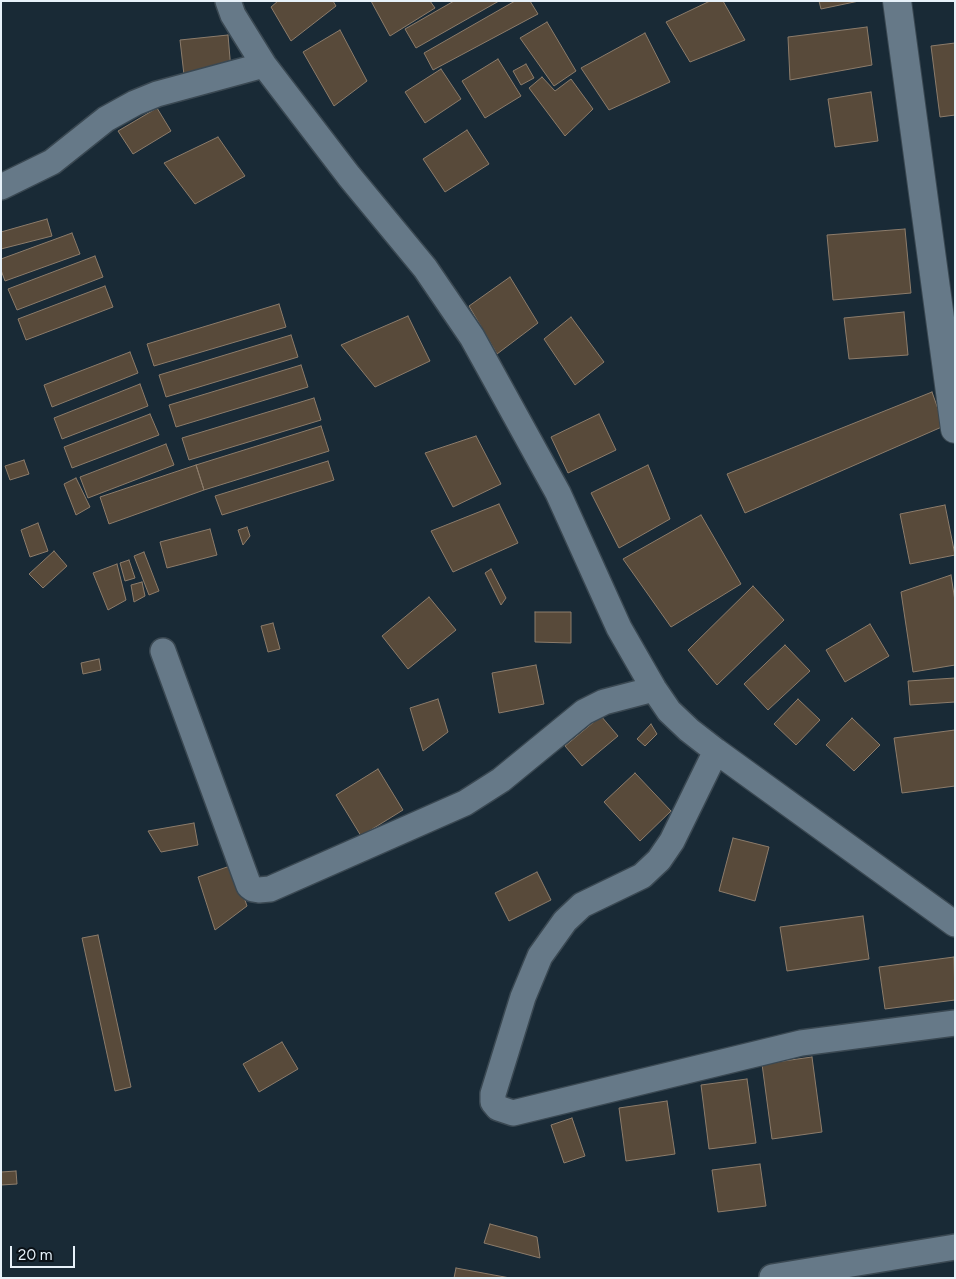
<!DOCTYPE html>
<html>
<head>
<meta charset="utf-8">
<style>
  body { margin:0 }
  #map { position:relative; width:956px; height:1279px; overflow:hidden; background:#192a36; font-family:Figtree,sans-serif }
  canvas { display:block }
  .frame { position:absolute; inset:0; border:2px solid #e7f1f9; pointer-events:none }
  .scale { position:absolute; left:10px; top:1246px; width:65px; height:22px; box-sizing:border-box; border:2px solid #e7f1f9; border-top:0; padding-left:6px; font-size:15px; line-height:18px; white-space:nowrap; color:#e7f1f9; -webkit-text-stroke:4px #0a1117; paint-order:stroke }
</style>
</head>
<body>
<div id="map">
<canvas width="956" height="1279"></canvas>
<div class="frame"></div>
<div class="scale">20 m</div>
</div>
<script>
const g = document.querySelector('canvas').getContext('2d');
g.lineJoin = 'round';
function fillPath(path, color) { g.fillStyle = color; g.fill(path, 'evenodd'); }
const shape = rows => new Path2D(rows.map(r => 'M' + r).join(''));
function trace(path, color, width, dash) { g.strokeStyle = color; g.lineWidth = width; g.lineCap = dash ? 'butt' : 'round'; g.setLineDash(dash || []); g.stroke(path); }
const building = shape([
  [278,1,333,1,336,6,291,41,271,7,278,1],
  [371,1,430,1,435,8,390,36,371,1],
  [454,1,499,1,416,48,405,29,454,1],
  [515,1,530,1,538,14,433,70,424,53,515,1],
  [710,1,723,1,745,40,690,62,666,22,710,1],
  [819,1,859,1,821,9,819,1],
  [547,22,576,71,554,86,520,38,547,22],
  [867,27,872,65,790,80,788,37,867,27],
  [340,30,367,81,334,106,303,52,340,30],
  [645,33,670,82,609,110,581,68,645,33],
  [228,35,231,70,184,75,180,40,228,35],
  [955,43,955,115,940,117,931,46,955,43],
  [498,59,521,96,485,118,462,81,498,59],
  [526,64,534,78,521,85,513,71,526,64],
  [441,69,461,99,425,123,405,92,441,69],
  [542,77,555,91,571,79,593,109,565,136,529,88,542,77],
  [871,92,878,141,835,147,828,99,871,92],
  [157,108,171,131,133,154,118,131,157,108],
  [467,130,489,164,445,192,423,159,467,130],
  [218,137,245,176,195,204,164,163,218,137],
  [47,219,52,236,1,249,1,232,47,219],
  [905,229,911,293,833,300,827,235,905,229],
  [72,233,80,254,5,281,1,270,1,259,72,233],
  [95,256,103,277,17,310,8,289,95,256],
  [510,277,538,323,497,354,469,306,510,277],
  [105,286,113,307,26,340,18,319,105,286],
  [279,304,286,327,154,366,147,344,279,304],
  [904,312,908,355,849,359,844,318,904,312],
  [408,316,430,361,375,387,341,345,408,316],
  [571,317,604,362,575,385,544,339,571,317],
  [291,335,298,357,166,397,159,375,291,335],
  [130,352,138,373,52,407,44,385,130,352],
  [301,365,308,387,176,427,169,405,301,365],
  [140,384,148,406,62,439,54,418,140,384],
  [932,392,944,426,745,513,727,474,932,392],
  [314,398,321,420,189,460,182,438,314,398],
  [150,414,159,435,72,468,64,447,150,414],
  [599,414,616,450,568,473,551,437,599,414],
  [321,426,329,451,204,490,196,465,321,426],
  [476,436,501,484,453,507,425,453,476,436],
  [166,444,174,465,88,498,80,477,166,444],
  [24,460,29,474,10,480,5,466,24,460],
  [328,461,334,480,222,515,215,496,328,461],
  [196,465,204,490,109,524,100,497,196,465],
  [648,465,670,519,619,548,591,493,648,465],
  [76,478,90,507,76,515,64,484,76,478],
  [499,504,518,543,453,572,431,531,499,504],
  [945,505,955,555,910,564,900,514,945,505],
  [701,515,741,584,671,627,623,559,701,515],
  [38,523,48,551,30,557,21,530,38,523],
  [247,527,250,536,243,545,238,530,247,527],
  [210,529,217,555,167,568,160,542,210,529],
  [54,551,67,566,43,588,29,574,54,551],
  [144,552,159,591,149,595,134,556,144,552],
  [129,560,135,578,125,581,120,563,129,560],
  [117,564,126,600,108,610,93,573,117,564],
  [491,569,506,598,501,605,485,573,491,569],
  [951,575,955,601,955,665,913,672,901,592,951,575],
  [142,582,145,596,134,602,131,585,142,582],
  [753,586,784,620,717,685,688,650,753,586],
  [429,597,456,630,408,669,382,636,429,597],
  [535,612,571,612,571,643,535,642,535,612],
  [273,623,280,649,268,652,261,626,273,623],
  [870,624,889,656,845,682,826,650,870,624],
  [785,645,810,671,768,710,744,684,785,645],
  [99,659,101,670,83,674,81,663,99,659],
  [536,665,544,704,499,713,492,673,536,665],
  [955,678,955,702,910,705,908,681,955,678],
  [438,699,448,732,423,751,410,708,438,699],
  [798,699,820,720,796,745,774,724,798,699],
  [601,716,618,736,582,766,565,746,601,716],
  [852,718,880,745,854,771,826,745,852,718],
  [651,724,657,734,645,746,637,739,651,724],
  [955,730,955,786,902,793,894,738,955,730],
  [378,769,403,810,361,836,336,795,378,769],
  [635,773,671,811,640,841,604,802,635,773],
  [194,823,198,845,161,852,148,831,194,823],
  [733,838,769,847,755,901,719,891,733,838],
  [233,865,247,906,215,930,198,877,233,865],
  [537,872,551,900,509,921,495,893,537,872],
  [863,916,869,959,787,971,780,927,863,916],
  [98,935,131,1087,115,1091,82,938,98,935],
  [954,957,955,1000,885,1009,879,967,954,957],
  [282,1042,298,1069,259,1092,243,1064,282,1042],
  [812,1057,822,1132,772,1139,762,1064,812,1057],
  [747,1079,756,1143,709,1149,701,1085,747,1079],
  [667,1101,675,1154,626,1161,619,1108,667,1101],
  [572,1118,585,1156,564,1163,551,1125,572,1118],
  [760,1164,766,1206,718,1212,712,1170,760,1164],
  [16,1171,17,1184,1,1185,1,1172,16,1171],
  [490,1224,537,1237,540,1258,484,1243,490,1224],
  [456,1268,510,1278,454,1278,456,1268]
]);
fillPath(building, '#584a3a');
trace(building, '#8c7c6b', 1);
const street = shape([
  [228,1,233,15,264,65,349,176,425,268,472,337,558,493,619,628,654,689,669,711,689,730,716,751,955,924],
  [1,187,52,162,106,119,135,103,157,94,264,65],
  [163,651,249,886,253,889,259,890,270,889,465,803,501,780,584,712,604,702,654,689],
  [716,751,672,841,659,860,642,876,582,905,565,921,540,956,523,997,493,1094,493,1102,498,1108,513,1113,801,1043,955,1023],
  [772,1277,955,1247]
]);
const secondary = shape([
  [897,1,955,429]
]);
trace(street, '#3a4852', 28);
trace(secondary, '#3a4852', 30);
trace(street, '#667988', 25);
trace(secondary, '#667988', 28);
</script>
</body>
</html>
